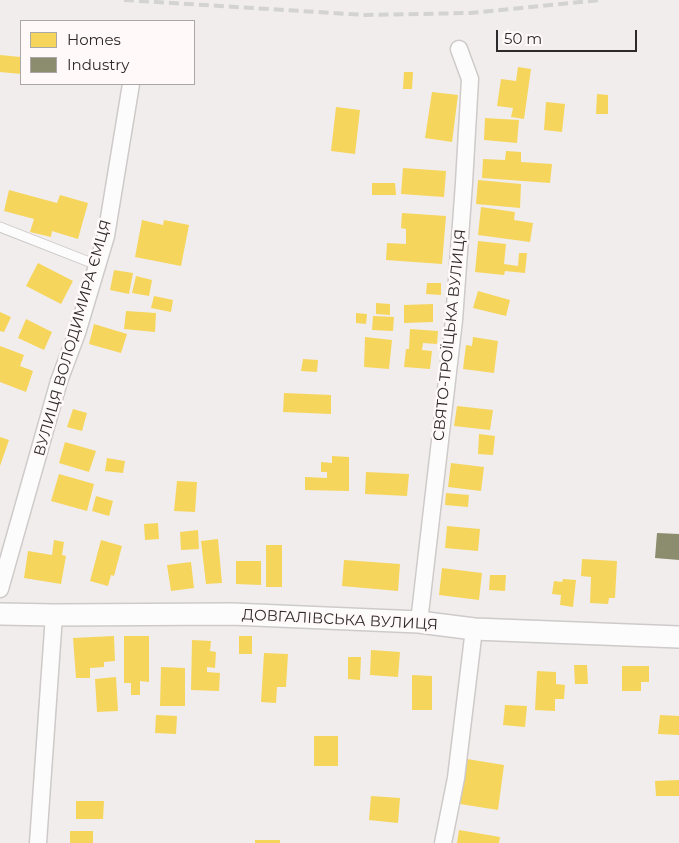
<!DOCTYPE html>
<html>
<head>
<meta charset="utf-8">
<style>
  body { margin:0 }
  #map { position:relative; width:679px; height:843px; overflow:hidden; background:#f1edec; font-family:Montserrat,sans-serif }
  canvas { display:block }
  .legend { position:absolute; left:20px; top:20px; width:175px; height:65px; box-sizing:border-box; background:#fffaf9; border:1px solid #aba7a6; margin:0; padding:6px 9px; list-style:none; font-size:15px; color:#2c2a2a }
  .legend li { display:flex; align-items:center; gap:10px; height:25px }
  .legend b { width:25px; border:1px solid #aba7a6 }
  .scale { position:absolute; left:496px; top:30px; width:141px; height:22px; box-sizing:border-box; border:2px solid #2c2a2a; border-top:0; padding-left:6px; font-size:15px; line-height:18px; white-space:nowrap; color:#2c2a2a; -webkit-text-stroke:4px #fffaf9; paint-order:stroke }
</style>
</head>
<body>
<div id="map">
<canvas width="679" height="843"></canvas>
<ul class="legend">
<li><b style="height:14px;background:#f6d55c"></b>Homes</li>
<li><b style="height:14px;background:#8c8c6e"></b>Industry</li>
</ul>
<div class="scale">50 m</div>
</div>
<script>
const g = document.querySelector('canvas').getContext('2d');
g.lineJoin = 'round';
function fillPath(path, color) { g.fillStyle = color; g.fill(path, 'evenodd'); }
const shape = rows => new Path2D(rows.map(r => 'M' + r).join(''));
function trace(path, color, width, dash) { g.strokeStyle = color; g.lineWidth = width; g.lineCap = dash ? 'butt' : 'round'; g.setLineDash(dash || []); g.stroke(path); }
function write(font, color, halo, rows, align = 'center') {
  g.font = font + ' Montserrat,sans-serif'; g.lineWidth = 5; g.setLineDash([]); g.textBaseline = 'middle'; g.strokeStyle = halo; g.fillStyle = color; for (const [text, x, y, turn = 0] of rows) {
    g.save(); g.translate(x, y); g.rotate((+turn || 0) * Math.PI / 180); g.textAlign = isNaN(turn) ? turn : align; if (halo) g.strokeText(text, 0, 0); g.fillText(text, 0, 0); g.restore();
  }
}
fillPath(shape([
  [0,55,21,57,21,74,0,72],
  [518,67,531,69,524,119,511,117,513,108,497,106,501,79,516,81],
  [404,72,413,72,412,89,403,89],
  [432,92,458,95,452,142,425,138],
  [597,94,608,95,608,114,596,114],
  [546,102,565,104,562,132,544,130],
  [336,107,360,110,355,154,331,151],
  [485,118,519,120,517,143,484,140],
  [506,151,521,152,521,162,552,164,550,183,482,178,483,159,505,160],
  [403,168,446,171,444,197,401,194],
  [478,180,521,184,520,208,476,204],
  [372,183,395,183,396,195,372,195],
  [9,190,57,203,60,195,88,203,78,239,52,231,51,237,30,232,34,219,4,211],
  [481,207,515,212,514,220,533,223,530,242,478,235],
  [402,213,446,216,442,264,386,260,387,243,406,244,406,229,401,228],
  [142,220,163,225,164,220,189,225,181,266,135,257],
  [478,241,506,244,504,264,518,266,519,253,527,253,525,273,505,271,504,275,475,272],
  [38,263,73,281,61,304,26,286],
  [114,270,133,273,129,294,110,290],
  [136,276,152,280,149,296,132,293],
  [427,283,441,283,441,295,426,294],
  [478,291,510,300,506,316,473,308],
  [154,296,173,300,171,312,151,308],
  [376,303,390,304,390,315,376,314],
  [433,304,433,322,404,323,404,305],
  [126,311,156,313,155,332,124,329],
  [0,312,11,317,4,332,0,331],
  [356,313,367,314,366,324,356,323],
  [373,316,394,317,393,331,372,330],
  [26,319,52,332,44,350,18,338],
  [94,324,127,334,121,353,89,344],
  [410,329,438,331,437,344,423,343,422,350,432,351,430,369,404,367,406,349,409,349],
  [365,337,392,340,389,369,364,367],
  [473,337,498,341,494,373,463,369,466,345,472,346],
  [0,346,24,355,20,366,33,371,26,392,0,382],
  [303,359,318,360,317,372,301,371],
  [284,393,331,395,331,414,283,412],
  [457,406,493,410,490,430,454,426],
  [73,409,87,413,82,431,67,427],
  [479,434,495,436,493,455,478,454],
  [0,437,9,440,0,466],
  [65,442,96,451,89,472,59,463],
  [332,456,349,457,349,491,305,490,305,477,327,478,327,472,321,472,321,462,332,463],
  [107,458,125,461,123,473,105,471],
  [451,463,484,467,481,491,448,487],
  [366,472,409,474,407,496,365,494],
  [59,474,94,484,87,511,51,501],
  [177,481,197,482,195,512,174,511],
  [446,493,469,495,468,507,445,505],
  [96,496,113,501,109,516,92,511],
  [158,523,159,539,145,540,144,524],
  [447,526,480,529,478,551,445,548],
  [198,530,199,549,181,550,180,532],
  [218,539,222,583,206,584,201,541],
  [54,540,64,542,62,555,66,556,61,584,24,578,28,551,52,555],
  [101,540,122,546,114,576,111,575,108,586,90,581],
  [266,545,282,545,282,587,266,587],
  [582,559,617,561,615,598,609,598,608,604,590,603,591,577,581,576],
  [344,560,400,564,398,591,342,586],
  [236,561,261,561,261,585,236,584],
  [191,562,194,588,171,591,167,565],
  [442,568,482,573,479,600,439,595],
  [490,575,506,575,505,591,489,590],
  [563,579,576,580,573,607,560,605,561,595,552,594,554,581,562,582],
  [114,636,115,661,104,662,104,667,90,668,90,678,76,678,73,638],
  [124,636,149,636,149,682,140,681,140,695,131,695,131,683,124,683],
  [239,636,252,636,252,654,239,654],
  [192,640,211,641,210,651,216,652,215,668,207,667,207,672,220,673,219,691,191,690],
  [371,650,400,652,398,677,370,675],
  [264,653,288,654,286,687,277,687,276,703,261,702],
  [348,657,361,657,360,680,348,679],
  [574,665,587,665,588,684,575,684],
  [622,666,649,666,649,682,641,682,641,691,622,691],
  [161,667,185,668,185,706,160,706],
  [537,671,556,672,556,684,565,685,564,699,555,699,555,711,535,710],
  [412,675,432,676,432,710,412,710],
  [116,677,118,711,97,712,95,679],
  [505,705,527,706,525,727,503,725],
  [156,715,177,716,176,734,155,733],
  [660,715,679,716,679,735,658,734],
  [314,736,338,736,338,766,314,766],
  [467,759,504,765,498,810,460,804],
  [679,780,679,796,656,796,655,781],
  [371,796,400,798,398,823,369,820],
  [76,801,104,801,103,819,76,819],
  [459,830,500,837,499,843,457,843],
  [70,831,93,831,93,843,70,843],
  [255,840,280,840,280,843,255,843]
]), '#f6d55c');
fillPath(shape([
  [657,533,679,534,679,560,655,558]
]), '#8c8c6e');
const service = shape([
  [0,227,97,265]
]);
const minor = shape([
  [0,589,59,381,77,333,106,236,131,84],
  [419,622,454,320,464,183,470,79,459,49],
  [38,843,54,615],
  [443,843,456,778,474,629]
]);
const tertiary = shape([
  [0,614,54,615,232,614,419,622,474,629,679,637]
]);
trace(service, '#cdcac9', 11);
trace(minor, '#cdcac9', 19);
trace(tertiary, '#cdcac9', 24);
trace(service, '#fdfcfc', 9);
trace(minor, '#fdfcfc', 16);
trace(tertiary, '#fdfcfc', 21);
trace(shape([
  [124,0,365,15,470,13,600,0]
]), '#d3d3d2', 4, [10, 5]);
write('15px', '#2c2a2a', '#fffaf9', [
  ["СВЯТО-ТРОЇЦЬКА ВУЛИЦЯ",450,335,-84],
  ["ВУЛИЦЯ ВОЛОДИМИРА ЄМЦЯ",73,338,-74],
  ["ДОВГАЛІВСЬКА ВУЛИЦЯ",340,620,3]
]);
</script>
</body>
</html>
